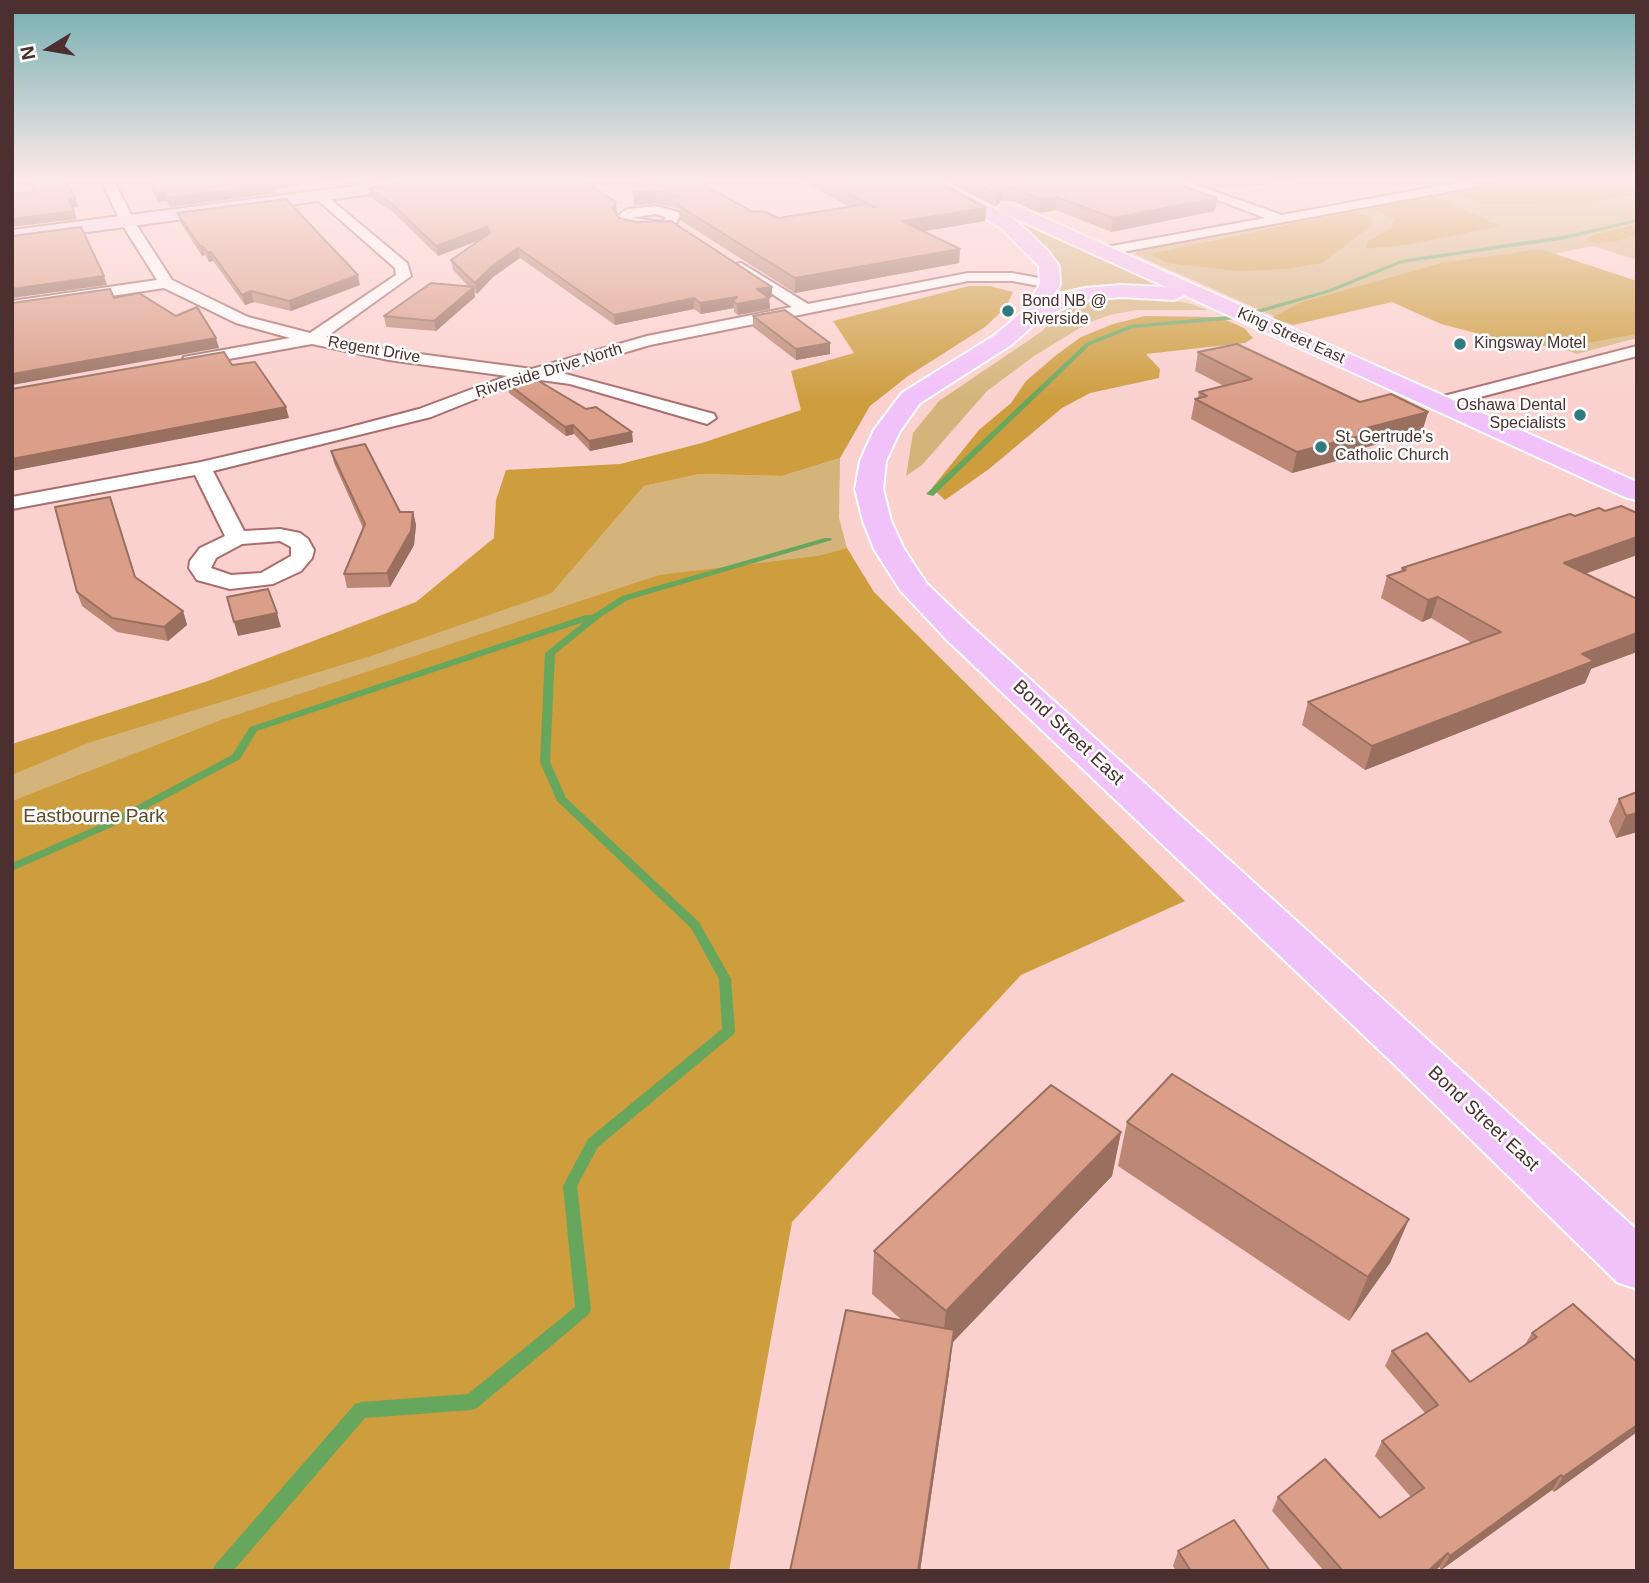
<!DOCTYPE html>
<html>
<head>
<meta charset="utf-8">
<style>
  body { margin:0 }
  #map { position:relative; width:1649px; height:1583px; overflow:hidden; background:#fbd1cf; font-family:Arial,sans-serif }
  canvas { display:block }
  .frame { position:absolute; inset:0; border:14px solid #4b302f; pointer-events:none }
  .north { position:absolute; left:14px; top:14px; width:70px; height:70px; -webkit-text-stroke:5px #fefefe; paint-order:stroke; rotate:259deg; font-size:19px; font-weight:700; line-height:28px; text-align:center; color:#4b302f }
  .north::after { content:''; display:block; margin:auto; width:24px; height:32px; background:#4b302f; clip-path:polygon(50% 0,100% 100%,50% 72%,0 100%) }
</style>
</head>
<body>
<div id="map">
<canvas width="1649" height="1583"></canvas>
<div class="frame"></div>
<div class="north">N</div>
</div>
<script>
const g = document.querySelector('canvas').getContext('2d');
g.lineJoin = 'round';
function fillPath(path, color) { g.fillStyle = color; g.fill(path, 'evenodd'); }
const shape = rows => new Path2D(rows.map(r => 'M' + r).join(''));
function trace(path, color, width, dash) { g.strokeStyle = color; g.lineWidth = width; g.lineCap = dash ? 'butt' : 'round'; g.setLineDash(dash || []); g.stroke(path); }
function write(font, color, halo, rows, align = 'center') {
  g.font = font + ' Arial,sans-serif'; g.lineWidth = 5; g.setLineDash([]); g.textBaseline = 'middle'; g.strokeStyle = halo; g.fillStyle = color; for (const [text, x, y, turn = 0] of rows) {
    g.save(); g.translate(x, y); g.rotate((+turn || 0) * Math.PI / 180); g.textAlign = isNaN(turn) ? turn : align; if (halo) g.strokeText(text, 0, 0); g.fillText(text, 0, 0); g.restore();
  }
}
fillPath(shape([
  [1515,179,1637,179,1637,260,1593,246,1523,260,1637,302,1637,338,1577,354,1414,294,1287,322,1134,254,1138,251],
  [1011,216,1160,285,1162,288,1079,290,1058,297,1061,282,1055,259,1030,230,1007,217],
  [1138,296,1188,303,1208,310,1136,310,1110,315,1088,323,1034,356,987,391,922,465,906,476,913,433,939,401,1041,332,1070,304,1089,300],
  [840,458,839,518,847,548,674,599,12,986,12,754,552,593,644,486,700,474,782,476]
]), '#d4b47a');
fillPath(shape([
  [1519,179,1637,179,1637,194,1597,202,1481,204,1456,194,1457,191],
  [1434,196,1500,226,1412,244,1366,249,1368,241,1392,228,1394,219,1370,208],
  [1350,212,1370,216,1372,225,1322,263,1287,269,1238,271,1167,263,1150,254],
  [1637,224,1637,235,1613,242,1594,243,1586,240,1593,235],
  [1540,249,1637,281,1637,334,1592,342,1542,346,1491,337,1441,324,1392,302,1293,325,1271,318,1302,302,1442,263],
  [969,286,990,286,1013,292,1006,307,985,327,908,376,870,406,840,458,782,476,700,474,644,486,552,593,374,655,88,743,12,775,12,744,205,682,416,602,494,538,496,500,506,470,620,464,702,443,801,410,791,371,854,353,833,321],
  [1145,316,1219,317,1244,328,1253,338,1245,343,1146,354,1160,369,1159,378,1090,393,1062,408,989,469,945,500,932,488,979,430,1011,403,1026,381,1055,356,1081,337,1113,324],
  [847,548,874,592,1185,901,1021,975,792,1222,729,1571,12,1571,12,801,221,720,659,575,818,556]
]), '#cd9d3e');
fillPath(shape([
  [1637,219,1637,222,1567,239,1402,263,1331,292,1238,319,1133,328,1090,345,933,496,926,494,1086,343,1130,325,1238,315,1327,290,1401,260,1567,235,1637,219],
  [825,538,831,538,832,540,628,600,602,616,555,654,550,762,566,798,699,922,731,979,735,1031,734,1034,598,1147,577,1186,591,1310,588,1315,477,1408,471,1410,365,1418,233,1571,212,1571,215,1565,355,1404,361,1402,468,1394,575,1307,563,1186,588,1139,722,1029,719,979,691,928,557,801,540,762,545,653,584,622,257,731,240,759,114,826,12,871,12,863,106,822,232,755,250,727,586,615,592,615,622,596,825,538]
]), '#67a65d');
const minor = shape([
  [101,179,113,179,134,221,172,280,248,317,310,333,396,275,395,268,313,196,315,193,323,193,407,263,411,276,326,337,389,350,532,369,647,336,792,307,736,270,734,267,736,264,741,263,808,304,968,273,1012,273,1055,281,1057,284,1050,288,1012,281,968,281,650,345,558,372,714,414,716,418,707,424,570,384,533,379,506,387,431,417,213,471,244,531,280,529,300,533,308,539,314,550,312,558,301,571,273,584,230,589,197,580,189,568,190,561,200,548,225,536,195,475,12,509,12,497,201,462,343,429,419,409,507,376,389,360,312,344,190,366,184,365,182,361,184,357,290,338,236,323,164,288,12,311,12,301,157,280,120,221,101,179],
  [280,541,291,547,291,556,261,573,231,575,211,568,216,558,242,544,280,541],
  [1162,179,1179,179,1282,215,1476,179,1501,179,1495,183,1101,256,1096,255,1096,249,1101,248,1265,218,1162,179],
  [656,206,678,212,680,215,675,225,631,228,616,217,627,209,656,206],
  [655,214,666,217,663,222,632,218,655,214],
  [1637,346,1637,356,1438,408,1429,403,1432,399,1637,346]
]);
const secondary = shape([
  [409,179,455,179,447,184,12,242,12,230,409,179]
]);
const primary = shape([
  [916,179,937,179,1014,219,1047,250,1059,266,1060,284,1055,295,1085,288,1121,285,1166,287,1001,212,998,208,1001,204,1013,204,1637,482,1637,500,1627,498,1184,295,1174,300,1121,297,1085,300,1044,316,1011,345,920,403,900,431,886,461,883,489,891,521,904,549,927,584,970,625,1637,1230,1637,1289,1617,1282,1393,1063,946,639,900,590,874,549,863,521,855,489,860,461,874,430,902,393,995,335,1027,308,1040,284,1039,266,1000,227,916,179]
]);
trace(minor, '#ab6d6c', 4);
trace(secondary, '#ab6d6c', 4);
trace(primary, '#fff', 4);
fillPath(minor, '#fff');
fillPath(secondary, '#f8e0fc');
fillPath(primary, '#f1c1fa');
fillPath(shape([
  [147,179,389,179,356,183,352,179,275,189,276,193,170,207,166,201,158,202],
  [798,179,933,179,986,208,985,221,923,231,960,249,959,263,795,293,680,220,679,209,656,203,634,205,635,183,778,218,850,207],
  [942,179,1184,179,1183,186,1215,211,1111,232,1056,210,1039,213,1013,201,1001,201,996,207],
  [1187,179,1304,179,1248,187,1214,188],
  [368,188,617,212,616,214,619,218,772,287,772,297,769,298,770,309,738,315,734,312,734,308,701,314,694,309,615,325,520,258,493,277,477,294,474,291,475,297,436,331,386,327,384,316,469,287,453,270,451,260,481,239,438,256,394,213,370,197],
  [177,213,360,285,291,311,254,302,245,305,213,261,209,262,205,255,202,256,180,222],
  [753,316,830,343,830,354,796,360,753,327],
  [1198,352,1360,402,1428,412,1422,432,1363,448,1362,454,1292,473,1191,419,1195,399,1198,398,1199,392,1224,386,1195,371],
  [508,384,633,442,590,451,574,434,566,436,509,393],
  [331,451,400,512,413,512,416,525,414,545,390,587,347,588,344,574,363,528,334,463],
  [1605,511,1637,513,1637,555,1586,573,1591,669,1585,683,1365,770,1302,725,1308,702,1472,643,1431,618,1422,622,1381,598,1387,576,1401,572,1402,568,1575,516],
  [136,578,183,611,187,625,168,641,117,632,82,606,77,592],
  [1637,792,1637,832,1616,838,1609,821,1619,799],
  [1127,1122,1409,1219,1390,1263,1349,1321,1118,1166],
  [1121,1132,1112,1176,952,1343,949,1373,920,1571,790,1571,903,1321,872,1294,874,1251],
  [1532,1333,1637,1362,1637,1432,1554,1492,1552,1490,1441,1570,1439,1567,1435,1571,1324,1571,1272,1511,1278,1497,1380,1518,1411,1497,1375,1456,1382,1441,1425,1413,1385,1366,1392,1351,1470,1382,1524,1346],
  [1178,1551,1270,1571,1176,1571,1173,1566]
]), '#bc8875');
fillPath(shape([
  [282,179,352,179,275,189,276,193,170,207,167,198],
  [355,179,389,179,356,183],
  [1250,179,1304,179,1248,187],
  [1002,188,1001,201,996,207,997,194],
  [655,190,656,203,634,205,633,192],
  [164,192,166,201,158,202,155,193],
  [1057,197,1056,210,1039,213,1040,199],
  [1217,198,1215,211,1111,232,1113,218],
  [76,199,78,207,72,208,69,200],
  [616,202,617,212,614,218,613,209],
  [986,208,985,221,902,235,902,221],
  [74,211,77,219,12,227,12,219],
  [487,227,488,237,438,256,436,246],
  [200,246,202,246,205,255,202,256],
  [518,248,520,258,493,277,477,294,475,283,491,267],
  [960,249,959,263,795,293,795,278],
  [207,252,211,252,213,261,209,262],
  [358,275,360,285,291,311,289,301],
  [104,276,107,285,12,298,12,289],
  [474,287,475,297,436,331,434,321],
  [772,287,772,297,757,300,757,289],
  [251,291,254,302,245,305,242,295],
  [737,297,733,301,734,308,701,314,700,303],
  [694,298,694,309,615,325,614,315],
  [769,298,770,309,738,315,737,304],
  [216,338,219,348,12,385,12,374],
  [830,343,830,354,796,360,796,349],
  [286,407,289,418,12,471,12,459],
  [1428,412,1422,432,1363,448,1362,454,1292,473,1297,452,1359,430],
  [573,425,574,434,566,436,565,427],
  [632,432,633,442,590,451,589,441],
  [413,512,416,525,414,545,390,587,387,573],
  [1637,537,1637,555,1557,584,1564,563],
  [1438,597,1431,618,1422,622,1428,600],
  [12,604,14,608,13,674,12,674],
  [183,611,187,625,168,641,164,627],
  [277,613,281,627,238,636,234,622],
  [1637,633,1637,652,1591,669,1585,683,1365,770,1372,746,1582,654],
  [1637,813,1637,832,1616,838,1626,816],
  [1121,1132,1112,1176,952,1343,949,1373,920,1571,918,1571,946,1311],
  [1409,1219,1390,1263,1349,1321,1368,1277],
  [1637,1425,1637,1432,1554,1492,1563,1477],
  [1561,1475,1552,1490,1441,1570,1450,1556],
  [1448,1553,1439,1567,1435,1571,1428,1571]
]), '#996f5f');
const building = shape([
  [31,179,65,179,76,199,69,200,74,211,12,219,12,194,34,192,31,179],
  [149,179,282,179,270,180,274,184,167,198,164,192,155,193,149,179],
  [436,179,582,179,616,202,613,209,619,218,637,222,671,221,772,287,757,289,769,298,737,304,733,301,737,297,700,303,694,298,614,315,518,248,491,267,475,283,451,260,490,233,487,227,436,246,392,204,368,188,436,179],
  [821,179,933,179,986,208,902,221,960,249,795,278,679,206,678,196,655,190,633,192,635,183,696,180,751,211,766,212,778,218,868,204,876,208,821,179],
  [968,179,1163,179,1217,198,1113,218,1057,197,1040,199,1014,188,1002,188,997,194,968,179],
  [286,199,358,275,289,301,251,291,242,295,211,252,207,252,202,246,200,246,177,213,286,199],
  [81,227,104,276,12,289,12,236,81,227],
  [431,283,474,287,434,321,384,316,431,283],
  [110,289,114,298,139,293,176,316,197,307,216,338,12,374,12,303,110,289],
  [785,310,830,343,796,349,753,316,785,310],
  [1237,344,1360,402,1391,394,1428,412,1359,430,1367,434,1297,452,1195,399,1207,396,1199,392,1252,379,1198,352,1237,344],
  [224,352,232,365,255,362,286,407,12,459,12,389,224,352],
  [527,374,586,409,596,407,632,432,589,441,573,425,565,427,508,384,512,379,527,374],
  [365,444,400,512,413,512,411,531,387,573,344,574,365,524,331,451,365,444],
  [110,497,135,577,183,611,164,627,112,618,77,592,55,507,110,497],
  [1621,506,1637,513,1637,537,1564,563,1637,599,1637,633,1582,654,1594,661,1372,746,1308,702,1501,632,1438,597,1428,600,1387,576,1406,570,1402,568,1570,514,1575,516,1599,508,1605,511,1621,506],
  [268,589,277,613,234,622,227,597,268,589],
  [1637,792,1637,813,1626,816,1619,799,1637,792],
  [1172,1074,1409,1219,1368,1277,1127,1122,1172,1074],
  [1051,1085,1121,1132,946,1311,874,1251,1051,1085],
  [1573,1304,1637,1362,1637,1425,1563,1477,1561,1475,1450,1556,1448,1553,1428,1571,1343,1571,1278,1497,1325,1459,1380,1518,1424,1488,1382,1441,1438,1405,1392,1351,1427,1333,1470,1382,1537,1337,1532,1333,1573,1304],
  [846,1310,954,1330,918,1571,790,1571,846,1310],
  [1234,1520,1270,1571,1191,1571,1178,1551,1234,1520]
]);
fillPath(building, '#db9e88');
trace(building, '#996f5f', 2);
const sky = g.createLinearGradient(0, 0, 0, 400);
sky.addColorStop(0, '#74aeb0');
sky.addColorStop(0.45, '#fdeae9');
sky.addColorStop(1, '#fdeae900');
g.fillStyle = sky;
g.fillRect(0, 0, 1649, 400);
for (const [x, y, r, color] of [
  [1008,311,7,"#317a7f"],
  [1460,344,7,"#317a7f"],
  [1580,415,7,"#317a7f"],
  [1321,447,7,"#317a7f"]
]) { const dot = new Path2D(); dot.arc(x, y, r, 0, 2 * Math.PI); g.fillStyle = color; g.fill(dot); trace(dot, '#fefefe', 2.5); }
write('16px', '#4b302f', '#fefefe', [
  ["Bond NB @",1022,302],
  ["Riverside",1022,320],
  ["Kingsway Motel",1474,344],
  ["Oshawa Dental",1566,406,"right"],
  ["Specialists",1566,424,"right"],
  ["St. Gertrude's",1335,438],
  ["Catholic Church",1335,456]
], 'left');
write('16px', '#4b302f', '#fefefe', [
  ["King Street East",1291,336,24],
  ["Regent Drive",374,350,10],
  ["Riverside Drive North",549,371,-17]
]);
write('19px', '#4b302f', '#fefefe', [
  ["Bond Street East",1068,733,43],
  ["Bond Street East",1483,1119,43]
]);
write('19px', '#5f4a24', '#fefefe', [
  ["Eastbourne Park",94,817]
]);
</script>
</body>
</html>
